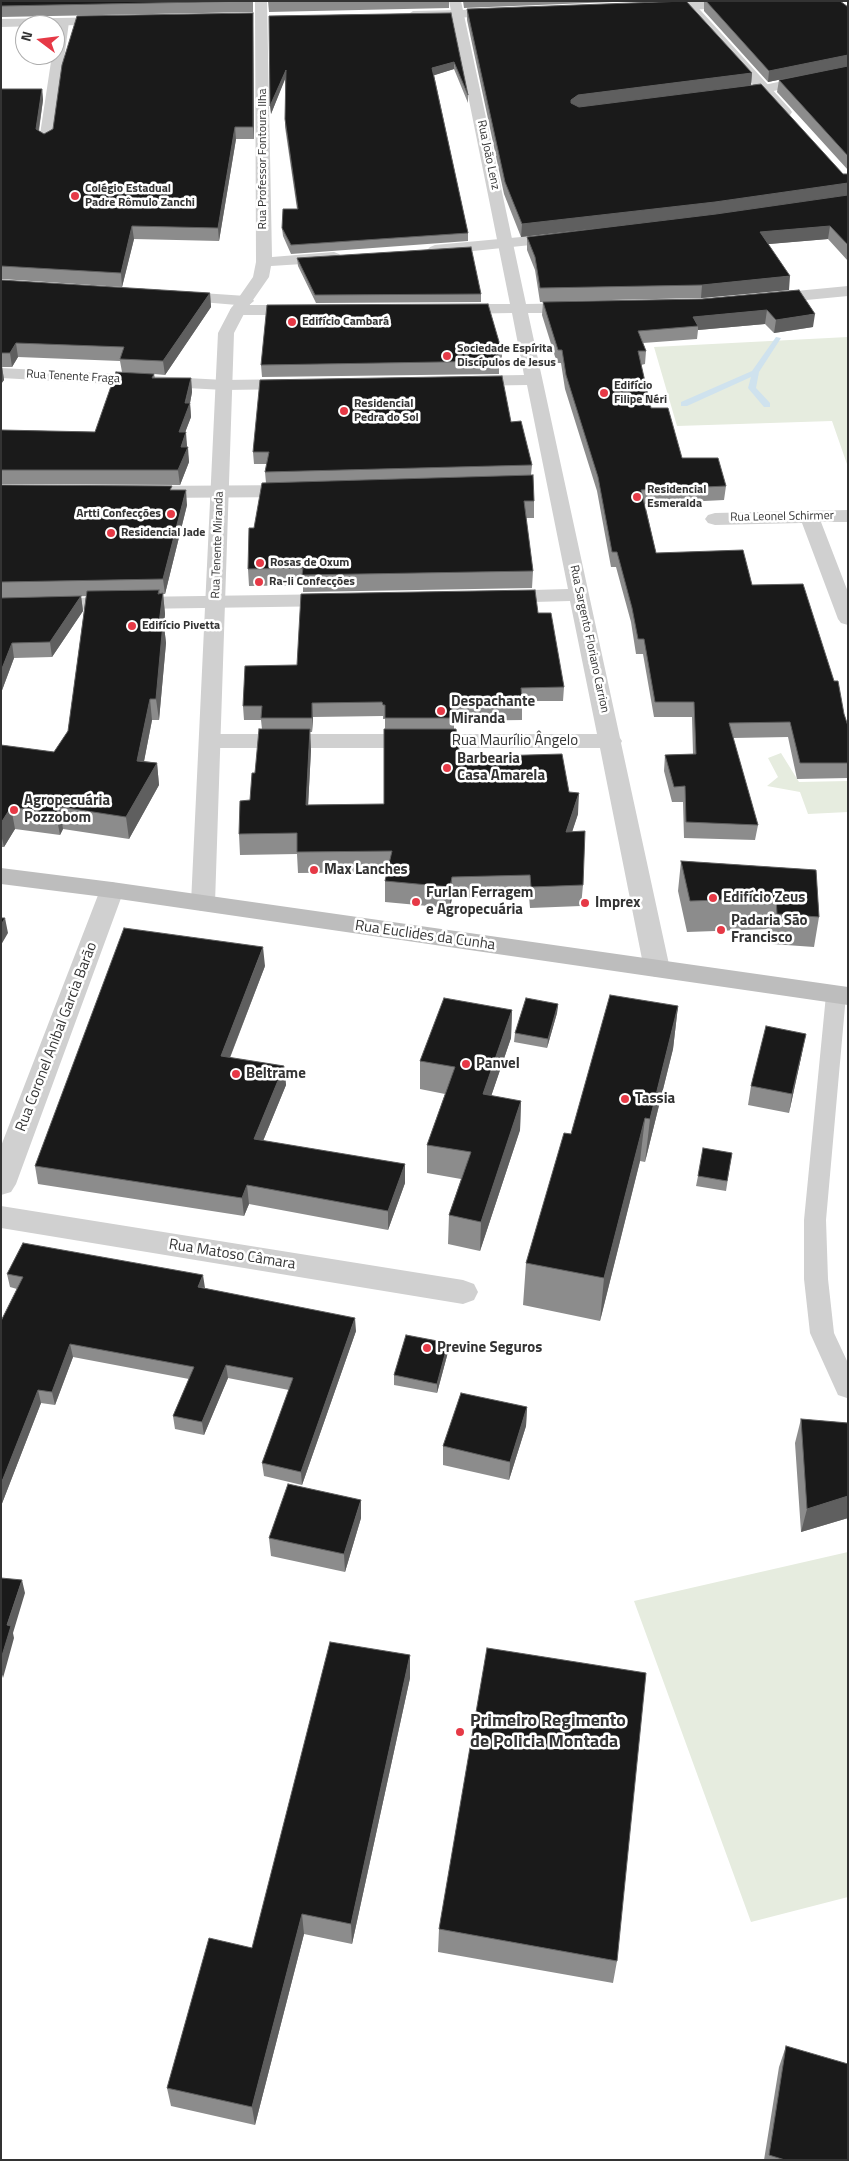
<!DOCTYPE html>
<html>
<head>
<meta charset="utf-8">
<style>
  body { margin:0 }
  #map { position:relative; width:849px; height:2161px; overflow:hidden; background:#fff; font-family:"Titillium Web",sans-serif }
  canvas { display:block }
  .frame { position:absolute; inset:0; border:2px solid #333; pointer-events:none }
  .north { position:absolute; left:15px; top:15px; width:50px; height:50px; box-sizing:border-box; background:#fff; border:1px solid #adadad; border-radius:50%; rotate:285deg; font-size:14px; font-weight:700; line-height:20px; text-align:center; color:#333 }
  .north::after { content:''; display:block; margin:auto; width:18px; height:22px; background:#e63946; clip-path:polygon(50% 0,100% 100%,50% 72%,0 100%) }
</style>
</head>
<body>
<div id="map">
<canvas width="849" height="2161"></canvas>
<div class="frame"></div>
<div class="north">N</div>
</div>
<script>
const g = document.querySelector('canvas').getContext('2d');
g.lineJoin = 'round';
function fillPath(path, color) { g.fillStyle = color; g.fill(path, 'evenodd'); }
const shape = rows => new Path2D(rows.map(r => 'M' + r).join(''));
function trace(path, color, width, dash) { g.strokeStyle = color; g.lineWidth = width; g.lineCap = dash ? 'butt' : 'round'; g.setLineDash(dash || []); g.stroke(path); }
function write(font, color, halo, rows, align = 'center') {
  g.font = font + ' "Titillium Web",sans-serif'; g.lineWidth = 5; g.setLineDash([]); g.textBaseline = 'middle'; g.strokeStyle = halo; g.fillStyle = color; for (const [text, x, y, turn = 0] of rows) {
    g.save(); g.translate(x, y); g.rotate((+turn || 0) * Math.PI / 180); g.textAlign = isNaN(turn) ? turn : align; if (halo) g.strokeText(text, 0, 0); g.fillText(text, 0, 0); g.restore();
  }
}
fillPath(shape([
  [848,337,848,467,832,421,677,426,654,347],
  [781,753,799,782,848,781,848,812,808,814,800,792,767,786,778,777,768,758],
  [848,1552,848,1897,751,1922,634,1601]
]), '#e6ecdf');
fillPath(shape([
  [776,337,781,338,759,372,756,388,770,403,770,407,764,407,748,388,751,377,687,406,681,406,681,402,752,371,776,337]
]), '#cfe2ee');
fillPath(shape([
  [836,988,843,990,846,995,826,1220,828,1279,834,1333,848,1363,847,1398,838,1395,810,1333,804,1279,804,1220,826,995,829,990,836,988]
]), '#d0d0d0');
fillPath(shape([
  [449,1,461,1,526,304,579,303,585,305,587,308,585,311,579,313,528,313,620,738,622,741,621,743,670,969,666,975,657,977,648,975,644,969,600,748,210,748,202,746,199,741,202,736,210,734,597,734,570,601,498,603,491,601,488,597,491,593,498,591,568,589,527,385,464,386,458,385,455,381,458,377,464,376,524,375,512,313,452,314,446,312,444,309,446,306,452,304,510,304,449,1],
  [709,1,779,1,773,5,689,10,683,6,689,2,709,1],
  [63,18,69,22,53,141,46,145,39,141,52,55,55,55,57,22,63,18],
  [848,67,848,75,764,93,734,97,727,93,734,89,764,85,848,67],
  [848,286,848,296,765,304,759,302,757,299,759,296,765,294,848,286],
  [172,291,246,296,252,298,254,301,249,305,304,305,310,307,312,310,310,313,304,315,238,315,232,313,230,310,232,307,237,305,166,299,164,296,166,293,172,291],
  [1,368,224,380,296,379,302,380,305,384,302,388,296,389,224,390,1,378,1,368],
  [298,485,305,487,307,491,305,495,298,497,148,498,141,496,139,492,141,488,148,486,298,485],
  [848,510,848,522,821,522,848,592,848,625,841,623,838,619,802,523,715,525,708,523,705,519,708,515,715,513,848,510],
  [337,594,344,596,347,600,344,604,337,606,1,611,1,599,337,594],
  [1,1206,463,1280,474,1284,478,1292,474,1300,463,1304,1,1228,1,1206]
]), '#d0d0d0');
fillPath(shape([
  [255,1,267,1,272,257,334,252,339,254,342,257,339,260,334,262,271,266,269,277,246,310,234,333,215,903,212,909,203,911,194,909,191,903,218,333,230,310,253,277,256,262,255,1],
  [679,1,692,1,790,109,792,112,790,115,780,115,679,1],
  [505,9,509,10,511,13,509,16,413,19,407,15,413,11,505,9],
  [113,17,119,21,117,24,1,27,1,19,113,17],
  [564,233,569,235,572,238,569,241,435,255,430,253,427,250,430,247,435,245,564,233],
  [112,882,121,885,124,890,16,1184,11,1192,1,1195,1,1146,100,890,103,885,112,882]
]), '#d0d0d0');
fillPath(shape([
  [1,868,112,882,848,987,848,1005,112,898,1,884,1,868]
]), '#bdbdbd');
fillPath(shape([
  [1,1,253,1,253,12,1,17],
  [268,1,449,1,449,8,269,12],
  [463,1,637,1,464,8],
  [704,1,840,1,848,7,848,170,777,92,779,80,840,67,768,82,704,11],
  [467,9,752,73,751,85,843,174,848,183,848,261,828,239,768,244,789,290,701,298,566,301,702,299,799,290,813,327,774,333,765,324,698,330,697,339,643,343,646,351,645,364,641,365,651,408,682,458,726,486,724,500,645,504,656,553,752,585,844,714,848,726,848,778,797,779,788,737,733,738,758,825,755,840,684,838,683,802,672,802,664,771,665,755,693,754,692,717,654,717,643,654,636,654,631,622,616,567,611,567,597,491,565,389,561,363,557,363,542,315,543,302,540,302,535,270,527,250,527,237,603,227,521,237,504,194,467,20],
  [451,13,468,95,468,103,454,69,434,75,468,233,468,241,291,254,283,236,282,228,297,209,285,127,285,78,271,114,269,16],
  [253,24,254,139,236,139,219,241,134,239,122,287,1,279,1,89,42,89,43,100,39,131,44,134],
  [297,258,481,294,481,302,316,303,298,266],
  [1,280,210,293,211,307,165,375,154,374,155,378,191,378,192,392,190,403,191,417,185,432,189,462,180,485,1,484,1,430,95,432,122,372,120,361,18,357,12,367,2,367,4,380,1,384],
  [502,352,502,365,499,365,499,374,262,377,261,365],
  [511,422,532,465,531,475,534,501,534,518,526,518,533,571,532,588,303,592,303,585,249,586,248,569,254,528,266,483,265,472,267,464,254,464,253,452],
  [1,485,172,490,187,505,165,594,163,594,165,614,164,626,166,643,159,720,152,720,144,761,157,763,159,785,129,839,63,829,60,835,15,829,4,847,1,847,1,745,54,752,68,731,86,596,42,597,81,596,83,611,52,657,14,658,1,693],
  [538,613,564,687,563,701,522,701,522,720,454,721,454,729,460,757,569,792,578,814,572,832,583,885,581,906,530,908,529,896,452,898,450,908,385,902,385,881,387,872,298,873,297,854,240,855,239,834,250,800,262,729,261,720,244,720,243,706,297,665],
  [383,716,383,719,385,719,385,729,384,804,308,805,311,750,310,732,312,732,313,717],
  [681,861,816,870,819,917,814,947,772,944,771,929,687,932,678,891],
  [265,966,230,1058,284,1066,286,1085,263,1141,405,1164,405,1183,388,1230,249,1204,244,1216,38,1184,35,1166],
  [558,1004,557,1013,547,1048,514,1042,515,1033],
  [678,1006,673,1049,645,1162,640,1161,600,1321,523,1305,526,1263],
  [512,1010,511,1038,491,1096,521,1101,520,1130,480,1251,448,1244,449,1215,461,1179,427,1173,427,1145,445,1094,420,1089,420,1061],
  [802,1053,789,1113,748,1105,751,1086],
  [732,1153,726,1191,696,1186,698,1176],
  [7,1274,205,1288,356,1331,302,1485,264,1476,262,1463,289,1390,228,1378,204,1435,175,1429,173,1416,189,1379,73,1357,55,1405,41,1403,1,1506,17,1289,10,1287],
  [448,1352,437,1393,394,1385,394,1375],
  [527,1407,526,1426,509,1480,443,1465,443,1446],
  [801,1419,848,1423,848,1518,801,1532,795,1443],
  [361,1518,345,1572,271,1556,269,1538],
  [410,1655,410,1678,352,1944,304,1934,255,2125,171,2106,167,2088,252,1948],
  [439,1929,617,1961,613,1983,438,1952],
  [786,2046,848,2160,764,2160,779,2067]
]), '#8c8c8c');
fillPath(shape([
  [253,13,253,24,254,139,253,127],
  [848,55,848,66,768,82,769,71],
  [454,62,454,69,432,76,432,68],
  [286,70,286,77,271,114,270,106],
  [752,73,751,85,570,111,571,100,578,95],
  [42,89,43,100,37,141,36,129],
  [235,127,236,139,219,241,218,228],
  [848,183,848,196,714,215,521,237,522,224],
  [132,226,134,239,122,287,121,273],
  [830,226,828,239,758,245,760,232],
  [790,276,789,290,701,298,702,285],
  [210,293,211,307,165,375,163,361],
  [767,310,765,324,698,330,698,326,693,317],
  [815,314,813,327,774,333,776,320],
  [16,343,18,357,12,367,10,353],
  [2,366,4,380,1,384,1,367],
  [191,378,192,392,190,403,191,417,180,446,179,432],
  [186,432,187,446,183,458,188,447,189,462,180,485,178,470,181,447],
  [186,490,187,505,165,594,163,579],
  [159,590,161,609,163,593,165,614,164,626,166,643,159,720,156,699,159,623,158,594],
  [81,596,83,611,52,657,50,642],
  [12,643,14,658,1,693,1,671],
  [150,699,152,720,140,782,137,761],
  [312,703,313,717,312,732],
  [310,729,311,750,307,826,306,805],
  [157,763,159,785,129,839,126,817],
  [579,793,578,814,565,853,566,832],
  [11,807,15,829,4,847,1,834,1,823],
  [60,807,63,829,60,835,56,814],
  [452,877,452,898,450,908,450,887],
  [5,918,8,933,1,945,1,925],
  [263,947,265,966,223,1075,221,1056],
  [558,1004,557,1013,547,1048,548,1039],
  [678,1006,673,1049,645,1162,650,1119],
  [512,1010,511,1038,482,1123,483,1094],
  [806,1034,802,1053,789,1113,792,1094],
  [284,1066,286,1085,256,1158,254,1139],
  [521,1101,520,1130,480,1251,481,1222],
  [645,1118,640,1161,600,1321,604,1278],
  [405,1164,405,1183,388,1230,388,1211],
  [247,1185,249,1204,244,1216,242,1198],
  [203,1275,205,1288,198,1287],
  [355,1318,356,1331,302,1485,301,1472],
  [448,1343,448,1352,437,1393,437,1384],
  [70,1344,73,1357,55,1405,52,1392],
  [226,1365,228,1378,204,1435,202,1422],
  [38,1390,41,1403,1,1506,1,1484],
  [527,1407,526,1426,509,1480,510,1462],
  [848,1496,848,1518,801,1532,807,1509],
  [361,1500,361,1518,345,1572,344,1554],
  [22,1580,25,1593,13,1633,14,1638,3,1678,1,1671,1,1659,7,1625],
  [410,1655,410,1678,352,1944,351,1924],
  [302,1914,304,1934,255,2125,252,2107]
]), '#5f5f5f');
const building = shape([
  [1,1,253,1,1,6,1,1],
  [686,1,752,73,578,95,571,100,571,103,579,107,761,84,843,174,848,174,848,183,715,202,522,224,505,182,467,9,686,1],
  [706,1,840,1,848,7,848,55,769,71,706,1],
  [253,13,253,127,235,127,218,228,132,226,121,273,1,266,1,89,42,89,36,129,44,134,53,129,62,65,77,16,253,13],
  [451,13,468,95,454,62,432,68,468,233,291,245,282,228,283,209,298,209,285,119,286,70,270,106,269,16,451,13],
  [848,66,848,156,779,80,848,66],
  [848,195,848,245,830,226,760,232,790,276,702,285,540,288,535,257,527,237,716,214,848,195],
  [471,247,481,294,315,295,297,258,471,247],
  [1,280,210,293,163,361,120,359,124,347,16,343,10,353,1,353,1,280],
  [799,290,815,314,776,320,767,310,693,317,698,326,638,331,646,351,638,351,651,408,668,408,682,458,718,458,726,486,641,490,656,553,743,550,752,585,803,584,834,681,838,681,844,714,848,726,848,763,800,763,790,722,729,723,758,825,686,822,685,786,674,787,665,755,696,754,694,702,655,702,644,639,638,639,632,608,617,552,612,552,598,477,566,375,562,350,558,350,543,302,702,299,799,290],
  [488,304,502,352,497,353,499,361,261,365,267,305,488,304],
  [116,372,154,374,152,378,191,378,185,403,190,403,179,432,186,432,181,447,188,447,178,470,1,470,1,430,95,432,116,372],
  [502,376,511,422,521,421,532,465,265,472,269,452,253,452,260,380,502,376],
  [533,475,534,501,524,501,533,571,302,575,303,568,248,569,249,528,254,528,262,483,533,475],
  [1,485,172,486,170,490,186,490,163,579,1,582,1,485],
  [159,590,158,594,163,593,159,623,163,623,156,699,150,699,137,761,157,763,126,817,60,807,56,814,11,807,1,823,1,745,54,752,68,731,87,591,159,590],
  [535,590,538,613,551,613,564,687,521,688,523,706,452,707,454,718,385,718,385,705,383,705,382,702,312,703,312,718,261,718,262,706,243,706,245,666,297,665,301,594,535,590],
  [81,596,50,642,12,643,1,671,1,598,81,596],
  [259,729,310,729,306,805,384,804,384,729,456,729,460,757,562,754,569,792,579,793,566,832,585,831,583,885,531,887,530,875,452,877,450,887,385,881,392,851,297,852,297,833,239,834,240,801,250,800,252,773,255,773,259,729],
  [681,861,816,870,819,917,777,914,776,898,690,901,681,861],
  [1,918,5,918,1,925,1,918],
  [124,928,263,947,221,1056,284,1066,254,1139,405,1164,388,1211,247,1185,242,1198,35,1166,124,928],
  [610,995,678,1006,650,1119,645,1118,604,1278,526,1263,564,1133,571,1134,610,995],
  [444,998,512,1010,483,1094,521,1101,481,1222,449,1215,471,1152,427,1145,455,1067,420,1061,444,998],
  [526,998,558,1004,548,1039,515,1033,526,998],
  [766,1026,806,1034,792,1094,751,1086,766,1026],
  [703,1148,732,1153,727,1181,698,1176,703,1148],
  [23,1243,203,1275,198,1287,355,1318,301,1472,262,1463,293,1378,226,1365,202,1422,173,1416,194,1367,70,1344,52,1392,38,1390,1,1484,1,1321,23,1277,7,1274,23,1243],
  [406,1335,448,1343,437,1384,394,1375,406,1335],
  [461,1393,527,1407,510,1462,443,1446,461,1393],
  [801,1419,848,1423,848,1496,807,1509,801,1419],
  [288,1484,361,1500,344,1554,269,1538,288,1484],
  [1,1578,22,1580,7,1625,11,1626,1,1659,1,1578],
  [330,1642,410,1655,351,1924,302,1914,252,2107,167,2088,209,1938,252,1948,330,1642],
  [487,1648,646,1673,617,1961,439,1929,487,1648],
  [786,2046,848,2064,848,2160,785,2160,769,2155,786,2046]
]);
fillPath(building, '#1a1a1a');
trace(building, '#5f5f5f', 1);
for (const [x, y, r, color] of [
  [75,196,5,"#e63946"],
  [292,322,5,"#e63946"],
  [447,356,5,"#e63946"],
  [604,393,5,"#e63946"],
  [344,411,5,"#e63946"],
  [637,497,5,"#e63946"],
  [171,514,5,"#e63946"],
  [111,533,5,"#e63946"],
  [260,563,5,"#e63946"],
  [259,582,5,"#e63946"],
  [132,626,5,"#e63946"],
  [441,711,5,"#e63946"],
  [447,768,5,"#e63946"],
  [14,810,5,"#e63946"],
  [314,870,5,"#e63946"],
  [713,898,5,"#e63946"],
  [416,902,5,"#e63946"],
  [585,903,5,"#e63946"],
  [721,930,5,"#e63946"],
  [466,1064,5,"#e63946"],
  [236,1074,5,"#e63946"],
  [625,1099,5,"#e63946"],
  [427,1348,5,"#e63946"],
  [460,1732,5,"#e63946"]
]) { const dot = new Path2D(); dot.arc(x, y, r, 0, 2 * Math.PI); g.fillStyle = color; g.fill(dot); trace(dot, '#fff', 2); }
write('12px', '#333', '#fff', [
  ["Rua João Lenz",488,155,78],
  ["Rua Professor Fontoura Ilha",263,159,-90],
  ["Rua Tenente Fraga",73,377,3],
  ["Rua Leonel Schirmer",782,517,-1],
  ["Rua Tenente Miranda",218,545,-88],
  ["Rua Sargento Floriano Carrion",589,639,78]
]);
write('bold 12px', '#333', '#fff', [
  ["Colégio Estadual",85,189],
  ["Padre Rômulo Zanchi",85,203],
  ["Edifício Cambará",302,322],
  ["Sociedade Espírita",457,349],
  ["Discípulos de Jesus",457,363],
  ["Edifício",614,386],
  ["Filipe Néri",614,400],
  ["Residencial",354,404],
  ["Pedra do Sol",354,418],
  ["Residencial",647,490],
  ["Esmeralda",647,504],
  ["Artti Confecções",161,514,"right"],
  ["Residencial Jade",121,533],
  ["Rosas de Oxum",270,563],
  ["Ra-li Confecções",269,582],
  ["Edifício Pivetta",142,626]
], 'left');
write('bold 15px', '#333', '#fff', [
  ["Despachante",451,702],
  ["Miranda",451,719],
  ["Barbearia",457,759],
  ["Casa Amarela",457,776],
  ["Agropecuária",24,801],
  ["Pozzobom",24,818],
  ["Max Lanches",324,870],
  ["Furlan Ferragem",426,893],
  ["e Agropecuária",426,910],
  ["Edifício Zeus",723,898],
  ["Imprex",595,903],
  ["Padaria São",731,921],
  ["Francisco",731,938],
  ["Panvel",476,1064],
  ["Beltrame",246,1074],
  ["Tassia",635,1099],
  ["Previne Seguros",437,1348]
], 'left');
write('15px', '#333', '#fff', [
  ["Rua Maurílio Ângelo",515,741],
  ["Rua Euclides da Cunha",425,936,8],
  ["Rua Coronel Anibal Garcia Barão",57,1037,-69],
  ["Rua Matoso Câmara",232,1255,9]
]);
write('bold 18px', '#333', '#fff', [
  ["Primeiro Regimento",470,1722],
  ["de Policia Montada",470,1743]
], 'left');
</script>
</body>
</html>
